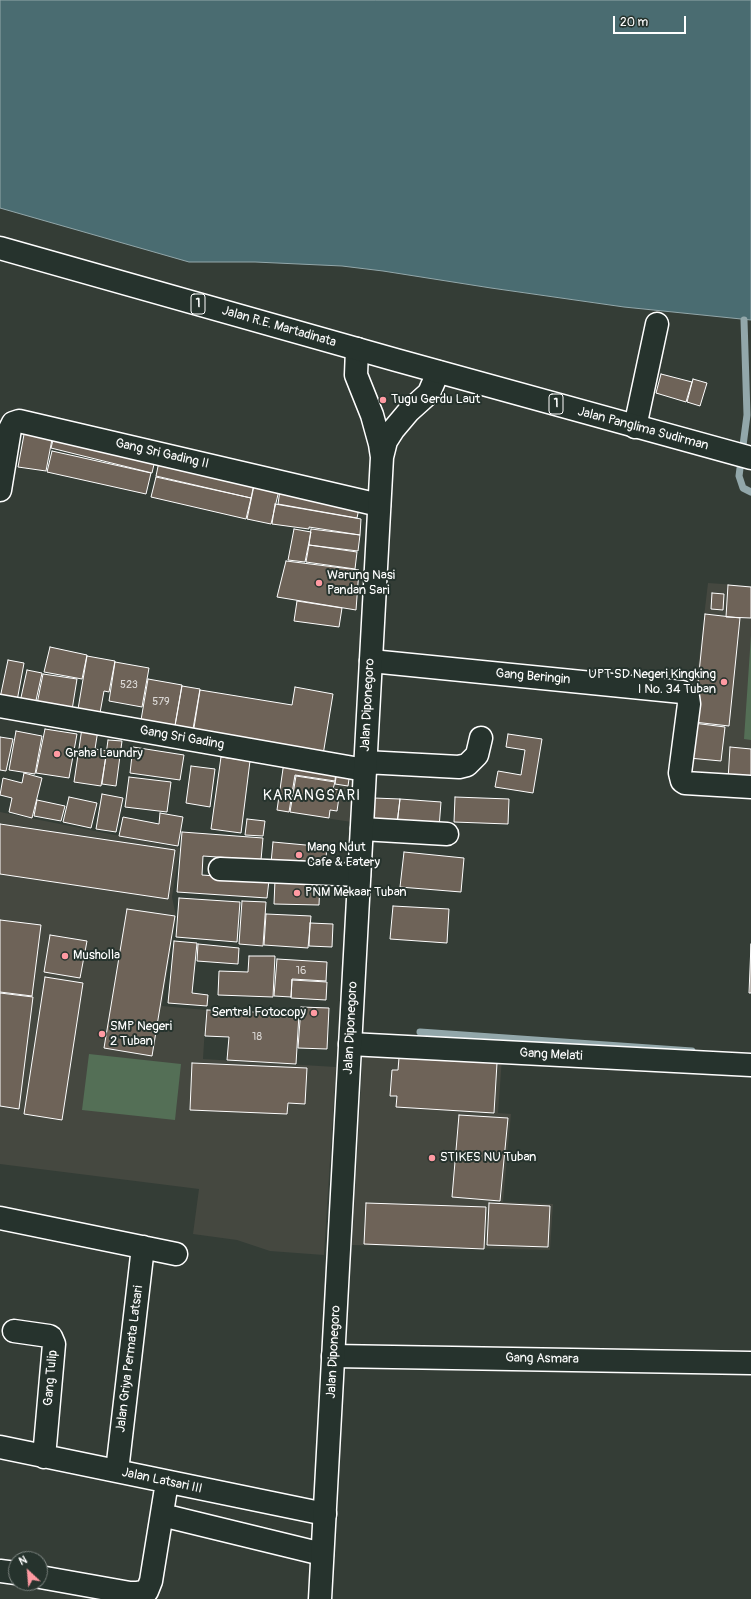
<!DOCTYPE html>
<html>
<head>
<meta charset="utf-8">
<style>
  body { margin:0 }
  #map { position:relative; width:751px; height:1599px; overflow:hidden; background:#343d36; font-family:Pangolin,sans-serif }
  canvas { display:block }
  .north { position:absolute; left:8px; top:1551px; width:40px; height:40px; box-sizing:border-box; background:#26332d; border:1px solid #7d8581; border-radius:50%; rotate:334deg; font-size:11px; font-weight:700; line-height:16px; text-align:center; color:#fff }
  .north::after { content:''; display:block; margin:auto; width:14px; height:18px; background:#ff9aa2; clip-path:polygon(50% 0,100% 100%,50% 72%,0 100%) }
  .scale { position:absolute; left:613px; top:16px; width:73px; height:18px; box-sizing:border-box; border:2px solid #fff; border-top:0; padding-left:5px; font-size:12px; line-height:14px; white-space:nowrap; color:#fff; -webkit-text-stroke:3px #26332d; paint-order:stroke }
</style>
</head>
<body>
<div id="map">
<canvas width="751" height="1599"></canvas>
<div class="north">N</div>
<div class="scale">20 m</div>
</div>
<script>
const g = document.querySelector('canvas').getContext('2d');
g.lineJoin = 'round';
function fillPath(path, color) { g.fillStyle = color; g.fill(path, 'evenodd'); }
const shape = rows => new Path2D(rows.map(r => 'M' + r).join(''));
function trace(path, color, width, dash) { g.strokeStyle = color; g.lineWidth = width; g.lineCap = dash ? 'butt' : 'round'; g.setLineDash(dash || []); g.stroke(path); }
function write(font, color, halo, rows, align = 'center') {
  g.font = font + ' Pangolin,sans-serif'; g.lineWidth = 4; g.setLineDash([]); g.textBaseline = 'middle'; g.strokeStyle = halo; g.fillStyle = color; for (const [text, x, y, turn = 0] of rows) {
    g.save(); g.translate(x, y); g.rotate((+turn || 0) * Math.PI / 180); g.textAlign = isNaN(turn) ? turn : align; if (halo) g.strokeText(text, 0, 0); g.fillText(text, 0, 0); g.restore();
  }
}
fillPath(shape([
  [708,583,751,586,751,783,685,778],
  [284,762,354,772,352,822,276,811],
  [0,812,180,848,172,897,176,916,162,1006,206,1010,203,1059,336,1067,324,1255,270,1251,237,1240,193,1234,199,1189,0,1164],
  [363,1050,502,1058,498,1113,511,1114,503,1202,553,1204,550,1250,352,1245]
]), '#454840');
fillPath(shape([
  [751,635,751,740,744,739],
  [89,1054,181,1064,175,1120,82,1110]
]), '#546f56');
const water = shape([
  [0,0,751,0,751,320,624,307,491,288,383,271,342,266,255,262,189,262,0,208,0,0]
]);
fillPath(water, '#4a6c71');
trace(water, '#92a7aa', 1);
trace(shape([
  [744,320,747,415,739,476,743,488,751,492],
  [420,1032,692,1051]
]), '#92a7aa', 7);
const building = shape([
  [661,374,692,382,686,402,656,393,661,374],
  [693,379,707,383,700,406,687,402,693,379],
  [25,429,53,434,46,471,18,467,25,429],
  [54,436,155,460,152,473,51,448,54,436],
  [52,451,151,473,146,494,47,472,52,451],
  [160,457,255,479,251,498,156,476,160,457],
  [156,477,251,498,246,519,151,497,156,477],
  [255,481,280,486,271,524,247,519,255,481],
  [280,490,360,504,357,518,278,504,280,490],
  [275,504,361,519,360,535,309,527,309,529,272,524,275,504],
  [294,529,311,532,305,562,288,560,294,529],
  [311,529,360,535,358,551,309,545,311,529],
  [309,545,357,552,355,569,306,562,309,545],
  [286,561,359,570,356,610,277,597,286,561],
  [728,585,751,587,751,618,726,617,728,585],
  [712,593,724,594,723,610,711,609,712,593],
  [297,601,342,608,339,627,294,621,297,601],
  [705,614,740,618,729,726,694,722,705,614],
  [50,647,87,655,82,679,44,672,50,647],
  [87,656,115,661,109,692,104,691,100,713,78,709,87,656],
  [8,660,24,663,17,701,0,698,8,660],
  [115,662,149,668,142,707,109,701,115,662],
  [27,670,42,673,35,705,20,702,27,670],
  [43,674,77,679,72,710,37,704,43,674],
  [148,679,182,685,175,725,141,720,148,679],
  [182,686,200,689,193,729,175,726,182,686],
  [295,687,333,694,323,755,193,734,200,690,292,705,295,687],
  [693,723,725,727,721,761,689,758,693,723],
  [82,728,98,730,95,749,107,751,101,786,74,782,82,728],
  [45,729,77,734,69,778,36,773,45,729],
  [16,731,42,736,35,774,9,770,16,731],
  [508,734,542,739,533,793,495,787,498,771,521,775,525,750,506,747,508,734],
  [0,737,13,739,6,771,0,770,0,737],
  [108,740,122,741,116,786,102,784,108,740],
  [133,747,184,755,180,780,130,773,133,747],
  [730,747,751,749,751,782,728,780,730,747],
  [221,757,250,761,241,833,211,829,221,757],
  [284,762,336,770,335,781,295,775,289,812,277,810,284,762],
  [191,766,215,769,210,807,186,803,191,766],
  [337,771,350,772,348,786,335,784,337,771],
  [24,773,42,778,32,818,9,812,12,798,0,795,3,778,22,783,24,773],
  [296,776,335,782,333,789,340,790,337,811,330,810,329,818,290,812,296,776],
  [129,777,171,782,167,812,125,807,129,777],
  [102,794,123,798,116,832,96,829,102,794],
  [69,797,97,803,91,828,63,822,69,797],
  [455,797,509,799,508,824,454,822,455,797],
  [374,798,400,799,397,824,372,823,374,798],
  [400,799,441,802,439,828,397,824,400,799],
  [37,800,65,806,61,821,34,816,37,800],
  [160,813,183,817,178,846,119,836,123,817,159,824,160,813],
  [247,819,265,821,263,836,245,835,247,819],
  [0,824,175,850,168,899,0,874,0,824],
  [182,832,263,838,261,860,203,856,202,875,269,880,267,898,177,892,182,832],
  [273,842,327,847,325,868,271,863,273,842],
  [404,852,464,858,461,892,400,887,404,852],
  [275,880,320,882,319,905,274,904,275,880],
  [179,898,240,902,237,942,176,937,179,898],
  [242,901,266,902,263,946,239,944,242,901],
  [393,906,449,909,447,943,390,939,393,906],
  [127,909,175,916,152,1056,104,1048,127,909],
  [266,914,311,916,308,948,264,945,266,914],
  [0,920,41,925,32,996,0,992,0,920],
  [310,923,333,924,332,947,309,946,310,923],
  [50,935,87,941,80,978,44,972,50,935],
  [174,941,197,943,192,993,208,995,207,1006,168,1003,174,941],
  [198,944,239,948,238,964,197,961,198,944],
  [751,944,751,993,749,993,751,944],
  [249,956,275,956,273,997,218,995,219,971,248,972,249,956],
  [277,959,327,962,326,981,292,979,291,997,274,996,277,959],
  [45,977,83,983,62,1120,24,1114,45,977],
  [292,980,327,982,326,1000,291,998,292,980],
  [0,993,33,997,19,1109,0,1106,0,993],
  [301,1007,329,1008,327,1049,298,1048,301,1007],
  [207,1010,299,1014,296,1064,227,1060,229,1037,205,1036,207,1010],
  [399,1058,497,1063,494,1113,396,1107,397,1096,390,1096,392,1070,398,1070,399,1058],
  [192,1063,307,1068,305,1104,288,1103,287,1114,190,1110,192,1063],
  [459,1115,508,1118,500,1201,452,1197,459,1115],
  [366,1203,486,1207,484,1249,364,1244,366,1203],
  [489,1203,550,1206,548,1247,487,1245,489,1203]
]);
fillPath(building, '#6e6358');
trace(building, '#fff', 1);
const minor = shape([
  [635,427,657,324],
  [0,490,10,429,13,423,19,421,379,505],
  [371,661,682,692,688,697,689,704,680,773,682,781,685,783,751,787],
  [0,706,365,770],
  [365,762,459,767,467,765,477,755,481,738],
  [362,829,447,834],
  [220,869,359,875],
  [350,1044,751,1065],
  [0,1218,176,1254],
  [14,1331,49,1336,51,1337,54,1344,44,1457],
  [333,1356,751,1363],
  [0,1447,325,1514],
  [117,1471,143,1247],
  [162,1515,322,1554],
  [0,1571,16,1573],
  [40,1577,130,1593,137,1593,147,1591,151,1581,167,1482]
]);
const major = shape([
  [357,349,356,375,372,415,380,444,382,457],
  [320,1599,382,457,386,441,393,430,409,411,429,393,438,372]
]);
const highway = shape([
  [0,248,396,360,751,458]
]);
trace(minor, '#fff', 25);
trace(major, '#fff', 25);
trace(highway, '#fff', 25);
trace(minor, '#26332d', 22);
trace(major, '#26332d', 22);
trace(highway, '#26332d', 22);
for (const [x, y, r, color] of [
  [383,400,4,"#ff9aa2"],
  [319,583,4,"#ff9aa2"],
  [724,682,4,"#ff9aa2"],
  [57,754,4,"#ff9aa2"],
  [299,855,4,"#ff9aa2"],
  [297,893,4,"#ff9aa2"],
  [65,956,4,"#ff9aa2"],
  [314,1013,4,"#ff9aa2"],
  [102,1034,4,"#ff9aa2"],
  [432,1158,4,"#ff9aa2"]
]) { const dot = new Path2D(); dot.arc(x, y, r, 0, 2 * Math.PI); g.fillStyle = color; g.fill(dot); trace(dot, '#26332d', 1.5); }
write('11px', '#dbd8d5', null, [
  ["523",129,685],
  ["579",161,702],
  ["16",301,971],
  ["18",257,1037]
]);
for (const [x, y, w] of [
  [198,304,14],
  [556,404,14]
]) { const box = new Path2D(); box.roundRect(x - w / 2, y - 10, w, 20, 3); g.fillStyle = '#26332d'; g.fill(box); trace(box, '#fff', 1); }
write('bold 12px', '#fff', null, [
  ["1",198,304],
  ["1",556,404]
]);
write('13px', '#fff', '#26332d', [
  ["Jalan R.E. Martadinata",279,327,16],
  ["Jalan Panglima Sudirman",643,429,15],
  ["Gang Sri Gading II",162,454,13],
  ["Gang Beringin",533,677,5],
  ["Jalan Diponegoro",368,705,-87],
  ["Gang Sri Gading",182,738,10],
  ["Jalan Diponegoro",351,1028,-87],
  ["Gang Melati",551,1055,3],
  ["Jalan Diponegoro",334,1352,-87],
  ["Jalan Griya Permata Latsari",130,1359,-83],
  ["Gang Asmara",542,1359,1],
  ["Gang Tulip",51,1378,-85],
  ["Jalan Latsari III",162,1481,12]
]);
write('13px', '#fff', '#26332d', [
  ["Tugu Gerdu Laut",391,400],
  ["Warung Nasi",327,576],
  ["Pandan Sari",327,591],
  ["UPT SD Negeri Kingking",716,675,"right"],
  ["I No. 34 Tuban",716,690,"right"],
  ["Graha Laundry",65,754],
  ["Mang Ndut",307,848],
  ["Cafe & Eatery",307,863],
  ["PNM Mekaar Tuban",305,893],
  ["Musholla",73,956],
  ["Sentral Fotocopy",306,1013,"right"],
  ["SMP Negeri",110,1027],
  ["2 Tuban",110,1042],
  ["STIKES NU Tuban",440,1158]
], 'left');
g.letterSpacing = '1px';
write('15px', '#fff', '#26332d', [
  ["KARANGSARI",312,796]
]);
g.letterSpacing = '0px';
</script>
</body>
</html>
